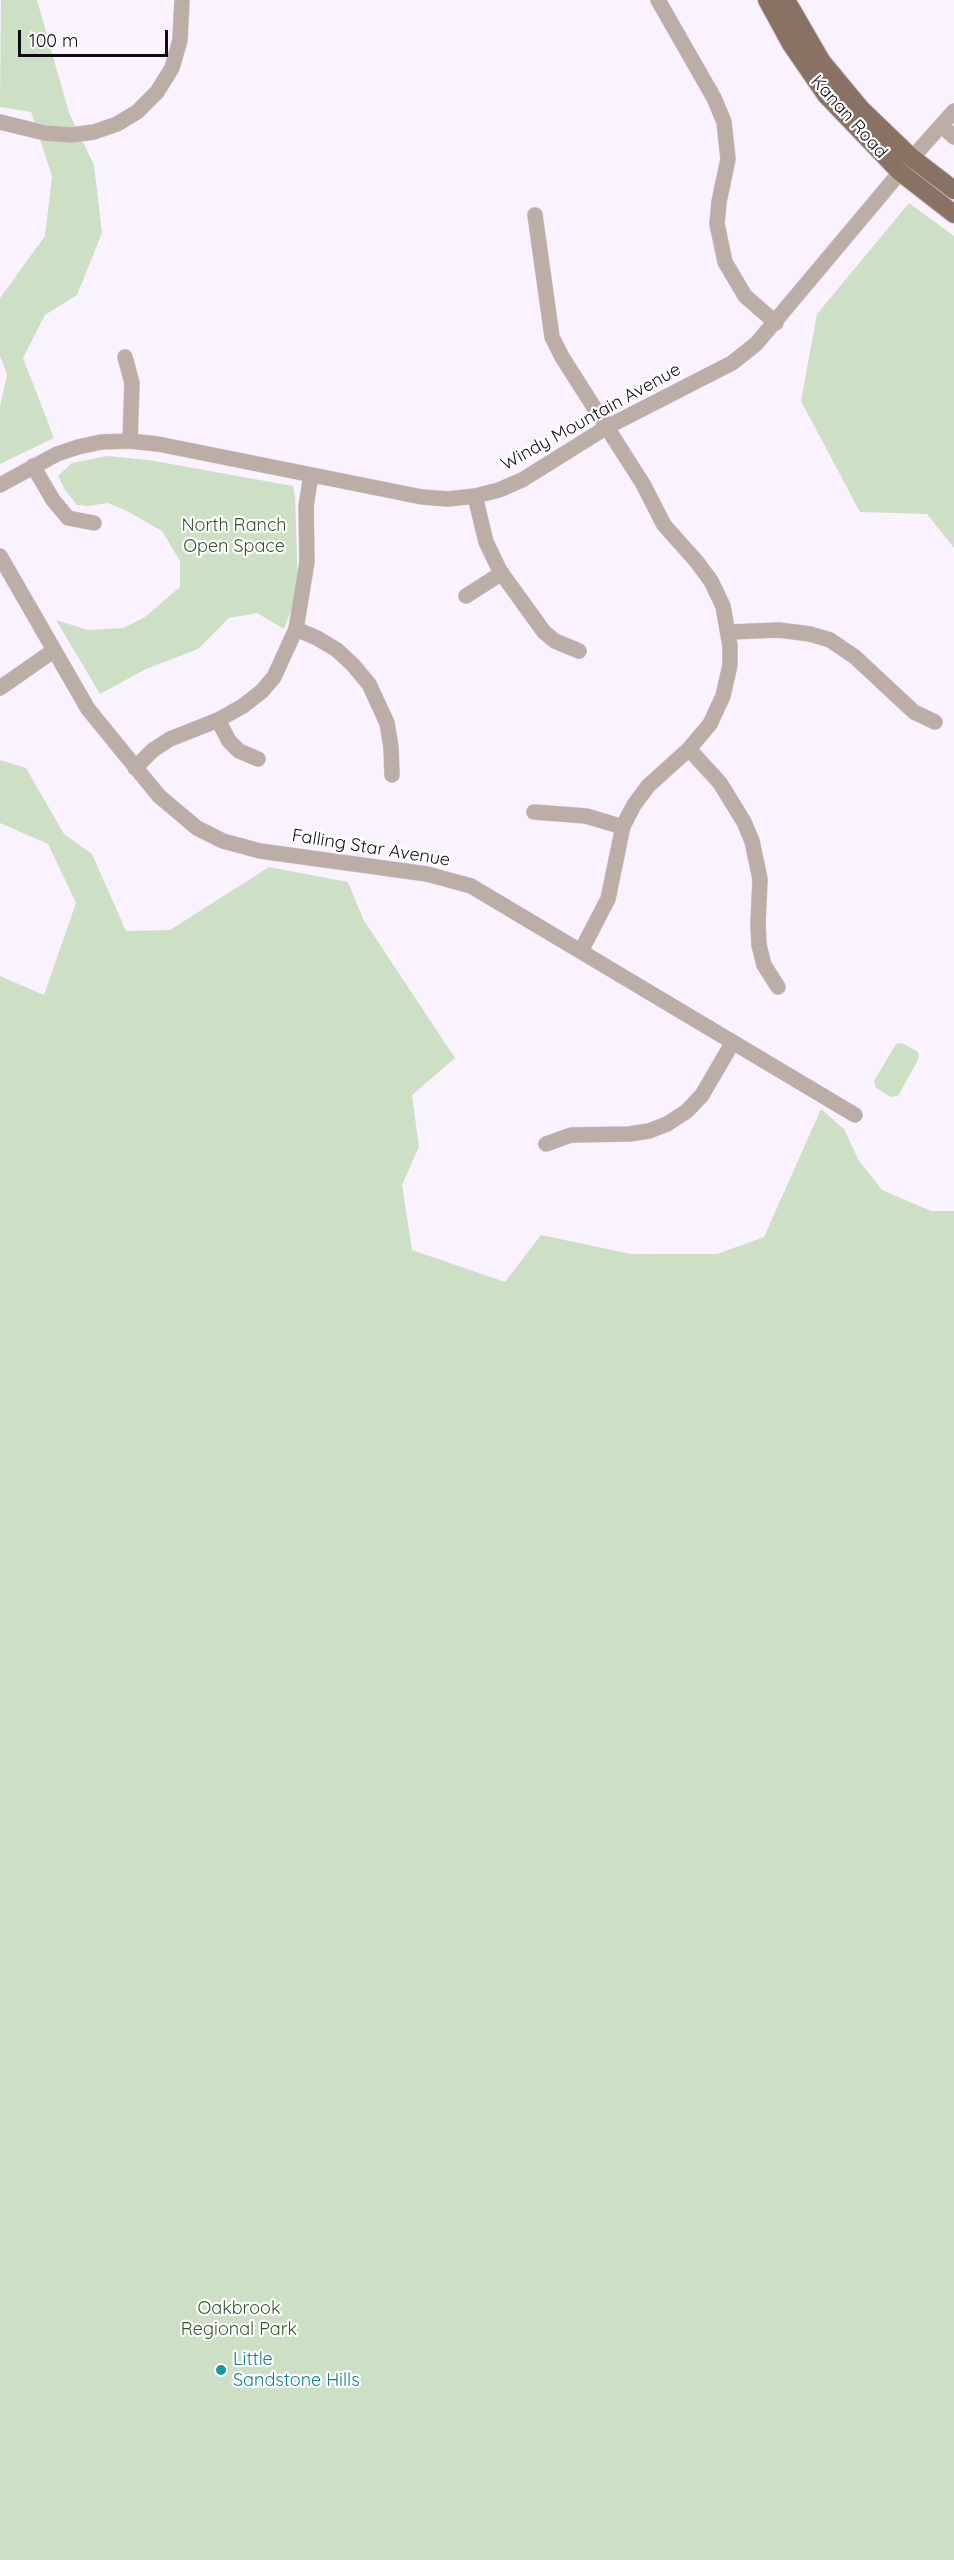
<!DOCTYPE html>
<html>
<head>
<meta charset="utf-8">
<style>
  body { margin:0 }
  #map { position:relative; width:954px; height:2560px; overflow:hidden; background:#faf3ff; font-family:Quicksand,sans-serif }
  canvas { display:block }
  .scale { position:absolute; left:18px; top:30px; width:150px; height:27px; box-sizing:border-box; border:3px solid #0f0a14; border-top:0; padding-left:8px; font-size:18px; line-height:21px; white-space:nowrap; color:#0f0a14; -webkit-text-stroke:4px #fff; paint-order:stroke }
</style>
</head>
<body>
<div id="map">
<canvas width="954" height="2560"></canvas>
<div class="scale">100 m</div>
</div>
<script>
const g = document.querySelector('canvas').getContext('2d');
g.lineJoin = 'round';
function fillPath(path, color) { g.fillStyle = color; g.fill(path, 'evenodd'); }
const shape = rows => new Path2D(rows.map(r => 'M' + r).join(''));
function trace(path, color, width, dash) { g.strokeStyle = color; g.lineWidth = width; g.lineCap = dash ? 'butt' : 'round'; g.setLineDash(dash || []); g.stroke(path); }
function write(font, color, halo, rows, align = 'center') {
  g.font = font + ' Quicksand,sans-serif'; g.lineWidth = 4.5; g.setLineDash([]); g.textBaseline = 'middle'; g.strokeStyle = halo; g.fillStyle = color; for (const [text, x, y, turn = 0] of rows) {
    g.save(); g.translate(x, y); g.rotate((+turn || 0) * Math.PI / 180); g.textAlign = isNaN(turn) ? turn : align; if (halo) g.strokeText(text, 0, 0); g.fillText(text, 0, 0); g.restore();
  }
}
fillPath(shape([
  [1,0,37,0,69,113,94,165,102,233,77,295,45,315,23,358,54,438,0,464,0,407,7,374,0,356,0,298,45,236,52,176,31,112,0,107],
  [909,203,954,236,954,548,927,514,860,512,801,401,817,314],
  [107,456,149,460,293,486,295,497,298,591,284,629,257,613,229,618,198,649,146,669,100,694,56,620,88,630,123,628,145,617,180,587,180,561,162,531,127,511,108,503,87,506,77,505,65,490,58,476,72,463],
  [0,760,26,768,64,834,92,854,126,931,170,930,269,867,348,882,363,919,455,1058,412,1095,419,1147,402,1185,412,1250,505,1282,541,1235,631,1254,717,1254,764,1237,821,1109,844,1129,858,1159,882,1190,931,1211,954,1211,954,2560,0,2560,0,976,44,995,76,903,48,844,0,823],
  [902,1043,918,1052,919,1058,898,1096,891,1097,876,1088,874,1081,896,1044]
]), '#cddfc4');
const minor = shape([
  [658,0,714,98,724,122,728,159,719,202,717,224,725,262,745,296,776,323],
  [0,122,45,133,71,135,94,132,117,124,137,112,157,92,172,68,180,40,182,0],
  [942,126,954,137],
  [535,215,552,337,562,357,643,484,664,525,697,562,711,581,723,606,730,646,730,665,723,696,710,724,689,749,648,786,634,805,623,826,608,899,581,951],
  [125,357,132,383,130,441],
  [33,466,53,500,68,518,94,523],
  [0,485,57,454,78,447,101,442,130,441,158,444,422,497,448,499,475,496,499,490,522,480,607,427,732,363,756,344,912,158,954,111],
  [475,496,486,542,500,571,544,632,555,641,579,651],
  [0,556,88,709,159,796,197,828,223,841,260,851,427,874,471,886,855,1115],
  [466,596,502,573],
  [296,629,317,638,337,650,353,665,369,684,387,723,391,747,392,775],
  [729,632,779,630,810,634,830,640,855,657,914,712,935,722],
  [0,688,53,651],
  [218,720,229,741,239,751,258,759],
  [689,749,720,783,744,822,752,841,760,879,758,924,759,945,764,965,778,987],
  [135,768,153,750,170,739,218,720,243,706,262,691,274,677,296,629,307,562,306,506,311,475],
  [534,812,586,816,623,827],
  [546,1144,571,1135,629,1134,649,1131,667,1124,687,1111,702,1095,733,1042]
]);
const major = shape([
  [767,0,791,44,826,95,900,172,954,214],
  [786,0,822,62,861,109,912,158,954,190]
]);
trace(minor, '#d4ced9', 16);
trace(major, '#d4ced9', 20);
trace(minor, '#bcaea6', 15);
trace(major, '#897164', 18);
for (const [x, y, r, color] of [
  [221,2370,6,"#0f9aa8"]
]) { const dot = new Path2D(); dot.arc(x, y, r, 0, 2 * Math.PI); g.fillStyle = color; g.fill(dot); trace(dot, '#fff', 2); }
write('18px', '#0f0a14', '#fff', [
  ["Kanan Road",849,117,48],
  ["Windy Mountain Avenue",591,417,-29],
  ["Falling Star Avenue",371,848,9]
]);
write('18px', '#375229', '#fff', [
  ["North Ranch",234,526],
  ["Open Space",234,547],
  ["Oakbrook",239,2309],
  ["Regional Park",239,2330]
]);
write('18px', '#0d838f', '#fff', [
  ["Little",233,2360],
  ["Sandstone Hills",233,2381]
], 'left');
</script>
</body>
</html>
